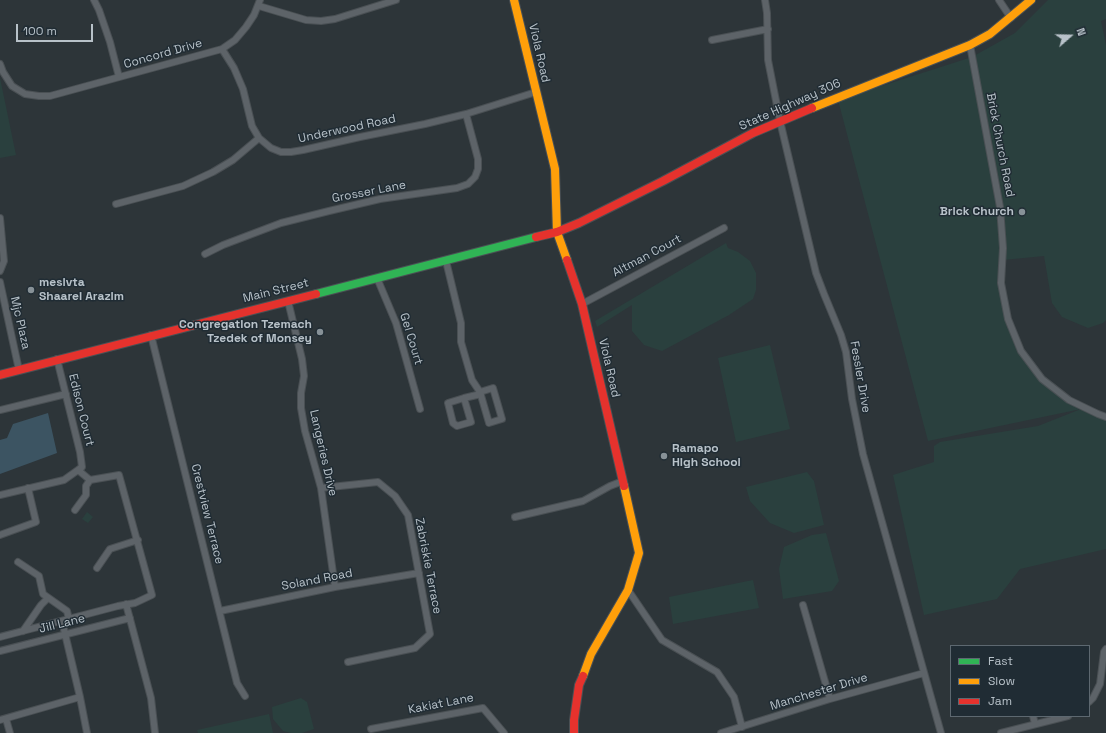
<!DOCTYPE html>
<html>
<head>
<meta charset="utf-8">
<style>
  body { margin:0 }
  #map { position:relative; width:1106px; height:733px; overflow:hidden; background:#2d3539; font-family:"Space Grotesk",sans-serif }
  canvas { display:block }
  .legend { position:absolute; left:950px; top:645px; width:140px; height:72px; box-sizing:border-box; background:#202c34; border:1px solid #5d6870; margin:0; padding:5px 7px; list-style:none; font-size:12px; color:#b8c2c9 }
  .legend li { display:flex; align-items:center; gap:8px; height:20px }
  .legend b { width:20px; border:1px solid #5d6870 }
  .north { position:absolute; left:1050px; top:16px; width:40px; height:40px; -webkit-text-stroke:3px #202c34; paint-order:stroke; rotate:70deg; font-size:11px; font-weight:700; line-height:16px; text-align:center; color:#b8c2c9 }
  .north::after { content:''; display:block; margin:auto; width:14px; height:18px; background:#b8c2c9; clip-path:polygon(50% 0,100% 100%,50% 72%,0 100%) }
  .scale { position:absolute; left:16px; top:24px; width:77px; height:18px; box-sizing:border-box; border:2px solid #b8c2c9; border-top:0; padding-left:5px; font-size:12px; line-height:14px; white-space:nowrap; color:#b8c2c9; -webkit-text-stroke:3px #202c34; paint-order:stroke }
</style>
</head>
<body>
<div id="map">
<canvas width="1106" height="733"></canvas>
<ul class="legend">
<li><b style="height:5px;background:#30b455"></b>Fast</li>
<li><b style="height:5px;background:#ff9f0a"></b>Slow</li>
<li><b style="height:5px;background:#e5322d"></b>Jam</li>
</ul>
<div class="north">N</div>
<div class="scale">100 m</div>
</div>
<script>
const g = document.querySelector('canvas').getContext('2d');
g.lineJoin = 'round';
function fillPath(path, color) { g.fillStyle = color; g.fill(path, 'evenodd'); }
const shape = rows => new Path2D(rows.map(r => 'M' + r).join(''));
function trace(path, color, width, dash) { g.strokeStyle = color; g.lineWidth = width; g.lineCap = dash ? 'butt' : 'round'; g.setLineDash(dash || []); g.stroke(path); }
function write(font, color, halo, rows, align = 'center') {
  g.font = font + ' "Space Grotesk",sans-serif'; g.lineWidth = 3; g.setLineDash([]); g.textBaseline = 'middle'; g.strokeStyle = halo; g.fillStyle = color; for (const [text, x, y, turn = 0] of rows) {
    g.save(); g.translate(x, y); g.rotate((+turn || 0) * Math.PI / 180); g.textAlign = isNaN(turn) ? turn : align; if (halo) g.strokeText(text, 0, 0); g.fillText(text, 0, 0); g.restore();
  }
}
fillPath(shape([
  [1048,0,1106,0,1106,19,1101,21,1106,45,1106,320,1103,323,1088,328,1062,317,1052,303,1044,256,1003,260,1001,283,1008,319,1021,351,1042,379,1069,400,1106,417,1106,549,1020,569,997,599,924,615,893,475,934,462,934,446,940,442,1038,426,1081,409,928,441,838,100,972,57,1015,33],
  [0,78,16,155,0,158],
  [726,243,728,248,738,252,750,261,756,273,756,290,753,299,729,315,662,351,644,345,632,331,632,305,597,327,595,321],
  [770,345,790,429,736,442,718,358],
  [807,472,814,481,824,525,794,533,770,523,750,501,746,487],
  [87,512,93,517,88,523,82,519],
  [826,533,839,581,832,591,783,599,779,569,784,547,812,535],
  [753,580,759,608,673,624,669,597],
  [301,698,307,702,314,729,302,733,291,733,283,731,273,719,272,707],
  [269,714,273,733,198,733,197,730]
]), '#2a403e');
fillPath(shape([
  [48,413,57,453,0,474,0,440,7,438,13,424]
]), '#3c5462');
const street = shape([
  [94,0,99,10,110,42,119,77],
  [765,0,767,13,768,60,780,121,816,273,824,294,841,335,846,352,852,399,863,454,941,733],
  [999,0,1011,18],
  [259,6,306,20,321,21,335,19,396,0],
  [712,40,768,29],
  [970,45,1000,207,1003,248,1001,283,1008,319,1021,351,1042,379,1069,400,1098,414,1106,417],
  [222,49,234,68,243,89,252,126,259,138,271,148,281,152,291,152,303,150,360,137,425,124,466,114,536,92],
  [0,64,3,72,12,86,25,94,39,96,50,96,222,49,235,40,246,27,254,15,260,0],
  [116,204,183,186,213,172,233,160,259,138],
  [0,218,4,261,0,271],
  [205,254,223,245,281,223,329,211,380,199,457,188,468,184,475,177,478,169,478,159,466,114],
  [446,261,461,323,461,342,472,380,480,392,493,388,502,419,489,423,480,392],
  [377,278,396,323,420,409],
  [0,282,19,370],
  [288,301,302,359,304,376,301,393,301,408,305,431,321,488,335,587],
  [582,304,724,228],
  [151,335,237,683,245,696],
  [464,398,471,422,457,426,453,423,448,403,451,402,464,398,481,394],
  [0,410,66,394],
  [321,488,378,482,395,496,408,515,430,634,415,648,348,662],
  [0,495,64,480,78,470],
  [75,510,86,495,86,486,90,480],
  [515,517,583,501,610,486,623,481],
  [0,535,36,522,28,488],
  [18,562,39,576,43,594,67,611,69,619],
  [97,568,110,549,138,540],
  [628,590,662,640,717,672,734,697,742,727],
  [126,604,151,698,155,733],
  [803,605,830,699],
  [220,611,335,587,419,573],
  [62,621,80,697,87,733],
  [23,631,41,605,48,598],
  [0,637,118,606,135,603,152,595,119,475,90,480,78,470,82,467,80,452,57,359],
  [0,651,130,618],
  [1089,702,1093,698,1100,684,1104,652,1106,649],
  [1033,716,1035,724],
  [6,719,10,733],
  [0,720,80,697],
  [371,729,483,708,504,733],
  [721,733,830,699,924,673],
  [1001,733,1068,716]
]);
const fast = shape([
  [316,294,536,237]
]);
const slow = shape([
  [514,0,555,169,557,232,567,260],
  [812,108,970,45,990,34,1031,0],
  [583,676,591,654,628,590,639,553,624,486]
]);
const jam = shape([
  [536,237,557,232,579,223,663,181,753,133,812,108],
  [567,260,582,304,624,486],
  [0,375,316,294],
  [574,733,574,720,579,685,583,676]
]);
trace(street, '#4a5054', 8);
trace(fast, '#4a5054', 10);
trace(slow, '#4a5054', 10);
trace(jam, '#4a5054', 10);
trace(street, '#5d6368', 6);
trace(fast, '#30b455', 8);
trace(slow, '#ff9f0a', 8);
trace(jam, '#e5322d', 8);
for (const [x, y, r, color] of [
  [1022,212,4,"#879197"],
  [31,290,4,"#879197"],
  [320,332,4,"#879197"],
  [664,456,4,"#879197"]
]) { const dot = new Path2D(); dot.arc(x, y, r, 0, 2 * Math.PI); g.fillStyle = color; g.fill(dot); trace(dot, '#202c34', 1.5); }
write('12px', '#b8c2c9', '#202c34', [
  ["Viola Road",539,53,77],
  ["Concord Drive",163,54,-16],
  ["State Highway 306",790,105,-24],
  ["Underwood Road",347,129,-12],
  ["Brick Church Road",1000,145,79],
  ["Grosser Lane",369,192,-11],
  ["Altman Court",647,256,-28],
  ["Main Street",276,291,-14],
  ["Mjc Plaza",20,323,77],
  ["Gel Court",411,339,73],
  ["Viola Road",609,368,77],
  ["Fessler Drive",860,377,80],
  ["Edison Court",81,410,76],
  ["Langeries Drive",323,453,77],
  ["Crestview Terrace",207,514,76],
  ["Zabriskie Terrace",428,566,79],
  ["Soland Road",317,580,-11],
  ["Jill Lane",62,624,-14],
  ["Manchester Drive",819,692,-17],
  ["Kakiat Lane",441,704,-11]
]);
write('bold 12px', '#b8c2c9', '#202c34', [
  ["Brick Church",1014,212],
  ["mesivta",39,283,"left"],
  ["Shaarei Arazim",39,297,"left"],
  ["Congregation Tzemach",312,325],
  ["Tzedek of Monsey",312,339],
  ["Ramapo",672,449,"left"],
  ["High School",672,463,"left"]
], 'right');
</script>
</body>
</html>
